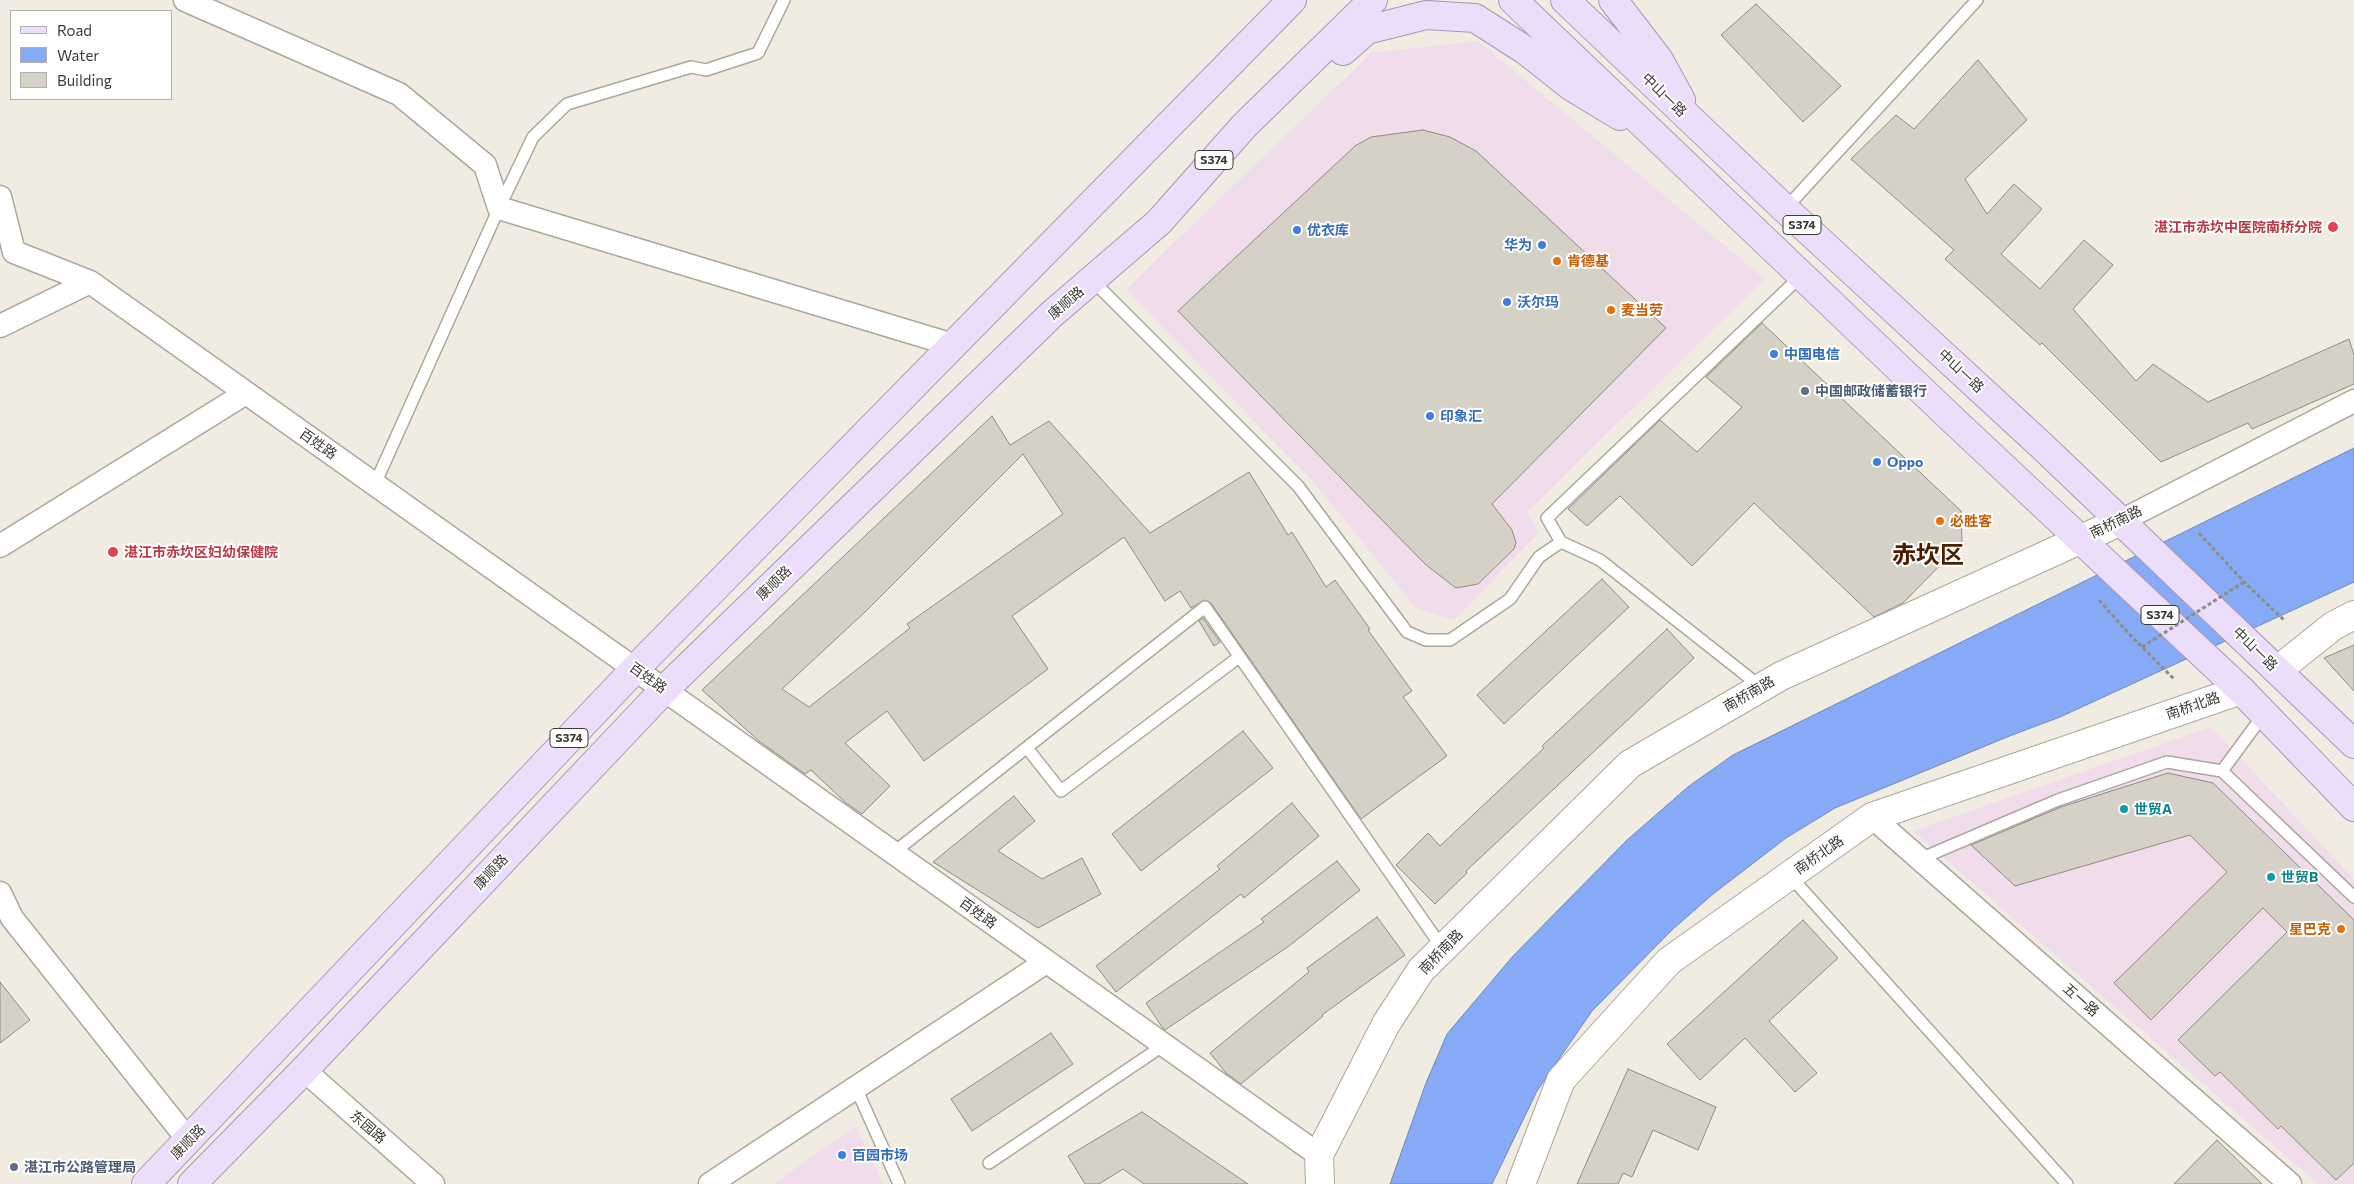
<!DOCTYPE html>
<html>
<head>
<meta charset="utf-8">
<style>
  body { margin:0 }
  #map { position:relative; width:2354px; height:1184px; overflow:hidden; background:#f1ece1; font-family:Commissioner,sans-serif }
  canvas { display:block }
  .legend { position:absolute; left:10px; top:10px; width:162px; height:90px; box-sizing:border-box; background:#fff; border:1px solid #b1b1af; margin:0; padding:6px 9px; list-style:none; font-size:15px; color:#3d3b37 }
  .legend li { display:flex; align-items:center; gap:10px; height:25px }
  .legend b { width:25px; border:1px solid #b1b1af }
</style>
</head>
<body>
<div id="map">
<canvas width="2354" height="1184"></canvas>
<ul class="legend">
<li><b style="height:6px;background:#ecdefb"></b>Road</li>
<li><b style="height:14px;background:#86aaf5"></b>Water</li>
<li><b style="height:14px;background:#d5d1c6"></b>Building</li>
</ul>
</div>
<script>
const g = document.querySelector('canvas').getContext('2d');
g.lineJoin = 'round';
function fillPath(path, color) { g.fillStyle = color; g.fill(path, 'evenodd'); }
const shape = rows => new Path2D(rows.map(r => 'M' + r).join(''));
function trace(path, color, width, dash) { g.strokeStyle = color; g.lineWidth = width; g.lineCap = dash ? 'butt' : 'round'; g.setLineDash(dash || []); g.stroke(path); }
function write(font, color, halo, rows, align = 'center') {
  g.font = font + ' Commissioner,"Noto Sans SC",sans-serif'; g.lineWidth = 4; g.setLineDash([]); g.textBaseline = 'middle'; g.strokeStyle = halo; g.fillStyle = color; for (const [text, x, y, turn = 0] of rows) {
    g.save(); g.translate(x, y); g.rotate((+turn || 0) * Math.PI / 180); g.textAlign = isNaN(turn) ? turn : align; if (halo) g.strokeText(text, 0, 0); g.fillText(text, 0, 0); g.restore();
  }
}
fillPath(shape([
  [1478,41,1765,279,1527,512,1539,533,1454,620,1416,608,1316,485,1126,289,1371,53],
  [2211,727,2354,879,2354,1184,2318,1184,1913,831],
  [856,1126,883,1184,773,1184]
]), '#f1dceb');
const water = shape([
  [2354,448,2354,582,2060,717,2012,735,1835,808,1786,838,1713,894,1673,929,1592,1011,1537,1091,1492,1184,1390,1184,1426,1083,1447,1034,1513,956,1627,840,1689,786,1733,755,2354,448]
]);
fillPath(water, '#86aaf5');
trace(water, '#7089bc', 1);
const building = shape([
  [1756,4,1841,86,1803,122,1721,35,1756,4],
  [1978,60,2027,120,1965,179,1987,214,2014,184,2042,209,2001,254,2040,289,2084,240,2113,265,2073,309,2136,381,2153,364,2208,402,2349,339,2354,355,2354,384,2252,429,2248,423,2161,462,2042,343,2040,345,1945,259,1954,250,1851,159,1896,115,1914,129,1978,60],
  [1423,130,1450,137,1476,151,1666,328,1492,504,1512,530,1516,543,1514,549,1478,584,1456,588,1425,564,1178,311,1355,146,1371,137,1423,130],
  [1762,323,1961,511,1962,543,1903,603,1874,617,1754,503,1692,566,1620,496,1587,526,1568,509,1660,420,1697,452,1742,407,1706,377,1762,323],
  [992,416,1010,445,1049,421,1150,533,1249,472,1288,535,1292,532,1326,587,1335,580,1370,629,1368,630,1412,691,1403,697,1447,756,1361,819,1211,603,1204,600,1191,608,1180,591,1165,601,1124,537,1012,616,1048,669,924,761,887,711,845,743,890,786,862,814,846,803,811,770,805,774,759,741,702,690,992,416],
  [1023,454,1063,514,907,624,910,628,809,707,782,689,865,612,1023,454],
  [1602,579,1629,607,1504,724,1477,695,1602,579],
  [1203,618,1220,642,1214,646,1199,621,1203,618],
  [1667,629,1694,658,1466,871,1467,873,1435,904,1396,865,1428,833,1440,846,1544,748,1542,746,1667,629],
  [2354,645,2354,691,2324,658,2354,645],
  [1243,731,1273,768,1141,871,1112,834,1243,731],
  [2168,773,2213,783,2354,920,2354,1163,2336,1180,2281,1126,2278,1129,2220,1072,2215,1076,2178,1040,2287,932,2263,908,2151,1020,2114,983,2227,872,2190,835,2015,886,1971,845,2061,807,2168,773],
  [1014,796,1035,821,998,851,1042,879,1082,858,1101,894,1038,928,933,862,1014,796],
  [1292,803,1319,836,1244,898,1241,894,1116,992,1096,966,1220,869,1217,866,1292,803],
  [1337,861,1360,890,1289,946,1165,1030,1162,1027,1146,1003,1264,922,1261,919,1337,861],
  [1377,917,1405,955,1322,1015,1323,1016,1241,1084,1226,1073,1210,1053,1309,972,1307,968,1377,917],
  [1803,920,1838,958,1769,1021,1817,1073,1795,1092,1745,1038,1700,1080,1667,1044,1803,920],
  [0,982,30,1020,0,1043,0,982],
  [1051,1033,1073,1064,972,1131,951,1099,1051,1033],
  [1628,1069,1716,1107,1698,1150,1653,1130,1632,1177,1623,1173,1618,1184,1577,1184,1628,1069],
  [1142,1112,1248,1184,1144,1184,1123,1169,1099,1184,1085,1184,1068,1156,1142,1112],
  [2217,1140,2262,1184,2174,1184,2217,1140]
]);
fillPath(building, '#d5d1c6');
trace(building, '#908c82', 1);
const service = shape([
  [1785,209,1977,0],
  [1092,280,1298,486,1407,632,1426,640,1450,640,1510,599,1539,557,1561,542,1600,560,1761,687],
  [375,484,499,208,533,137,567,104,691,67,706,70,758,53,784,0],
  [1561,542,1547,518,1802,275],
  [2264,714,2222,771,2354,897],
  [1027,748,1061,791,1239,657],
  [893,853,1205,607,1443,949],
  [1920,859,2058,800,2167,762,2222,771],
  [1790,876,2067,1184],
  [856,1088,899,1184],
  [989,1163,1164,1045]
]);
const minor = shape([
  [185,0,399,94,485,165,499,208,953,345],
  [0,197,14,252,90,282,1319,1155],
  [0,326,90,282],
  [2121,521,2354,401],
  [0,546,246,393],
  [1872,817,2290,1184],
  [0,893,12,918,189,1141],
  [304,1070,433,1184],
  [710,1184,1046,962]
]);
const tertiary = shape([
  [2278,670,2333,626,2354,615],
  [1320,1184,1319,1155,1386,1024,1421,970,1630,764,1781,676,2121,521],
  [1521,1184,1561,1080,1669,961,1872,817,2241,690]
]);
const primary = shape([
  [1513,0,1953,420,2241,690,2354,807],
  [1565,0,1785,209,2042,446,2354,744],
  [1613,0,1659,60,1681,100],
  [1343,51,1367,30,1426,15,1475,18,1525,50,1572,87,1620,116],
  [146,1184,635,669,1292,0],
  [192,1184,304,1070,664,690,1052,314,1159,222,1244,126,1373,0]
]);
trace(service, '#aca79d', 14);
trace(minor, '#aca79d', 25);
trace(tertiary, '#aca79d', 30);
trace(primary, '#a797b4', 30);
trace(shape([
  [2199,533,2244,582,2284,620],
  [2099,600,2131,636,2174,679]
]), '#8f8c84', 3, [4, 2.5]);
trace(service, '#fff', 11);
trace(minor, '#fff', 22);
trace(tertiary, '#fff', 28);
trace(primary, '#ecdefb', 28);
trace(shape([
  [2142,647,2244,582]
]), '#8f8c84', 3, [4, 2.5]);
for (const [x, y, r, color] of [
  [2333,227,6,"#e0444e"],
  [1297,230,5,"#3f7fe0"],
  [1542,245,5,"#3f7fe0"],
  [1557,261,5,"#e8710a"],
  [1507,302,5,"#3f7fe0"],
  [1611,310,5,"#e8710a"],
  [1774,354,5,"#3f7fe0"],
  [1805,391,5,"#5c6f8a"],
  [1430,416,5,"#3f7fe0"],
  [1877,462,5,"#3f7fe0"],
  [1940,521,5,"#e8710a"],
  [113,552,6,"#e0444e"],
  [2124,809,5,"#0f9aa8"],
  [2271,877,5,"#0f9aa8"],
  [2341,929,5,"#e8710a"],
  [842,1155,5,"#3f7fe0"],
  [14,1167,5,"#5c6f8a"]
]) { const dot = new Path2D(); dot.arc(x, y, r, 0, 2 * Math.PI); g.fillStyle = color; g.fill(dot); trace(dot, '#fff', 2); }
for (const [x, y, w] of [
  [1214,160,38],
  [1802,225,38],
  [2160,615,38],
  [569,738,38]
]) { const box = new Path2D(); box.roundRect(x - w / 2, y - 9.5, w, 19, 4); g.fillStyle = '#fff'; g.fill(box); trace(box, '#3d3b37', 1); }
write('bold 12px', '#3d3b37', null, [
  ["S374",1214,160],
  ["S374",1802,225],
  ["S374",2160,615],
  ["S374",569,738]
]);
write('14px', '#3d3b37', '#fff', [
  ["中山一路",1664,95,44],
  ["康顺路",1066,303,-41],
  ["中山一路",1961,371,43],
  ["百姓路",318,444,35],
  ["南桥南路",2116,522,-26],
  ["康顺路",774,583,-44],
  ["中山一路",2255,649,44],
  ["百姓路",648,678,35],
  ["南桥南路",1749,694,-30],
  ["南桥北路",2193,706,-19],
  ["南桥北路",1819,855,-35],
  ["康顺路",491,872,-47],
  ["百姓路",978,913,36],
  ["南桥南路",1441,952,-46],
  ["五一路",2081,1000,41],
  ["东园路",368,1127,41],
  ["康顺路",188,1142,-46]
]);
write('bold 14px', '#be3a42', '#fff', [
  ["湛江市赤坎中医院南桥分院",2322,227],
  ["湛江市赤坎区妇幼保健院",124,552,"left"]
], 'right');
write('bold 14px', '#366cbe', '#fff', [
  ["优衣库",1307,230],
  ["华为",1532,245,"right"],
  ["沃尔玛",1517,302],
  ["中国电信",1784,354],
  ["印象汇",1440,416],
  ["Oppo",1887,462],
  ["百园市场",852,1155]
], 'left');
write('bold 14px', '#c56008', '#fff', [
  ["肯德基",1567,261],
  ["麦当劳",1621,310],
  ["必胜客",1950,521],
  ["星巴克",2331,929,"right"]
], 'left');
write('bold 14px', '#4e5e75', '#fff', [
  ["中国邮政储蓄银行",1815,391],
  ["湛江市公路管理局",24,1167]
], 'left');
write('bold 14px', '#0d838f', '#fff', [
  ["世贸A",2134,809],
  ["世贸B",2281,877]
], 'left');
write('bold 24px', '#4b1e00', '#fff', [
  ["赤坎区",1928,555]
]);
</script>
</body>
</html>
